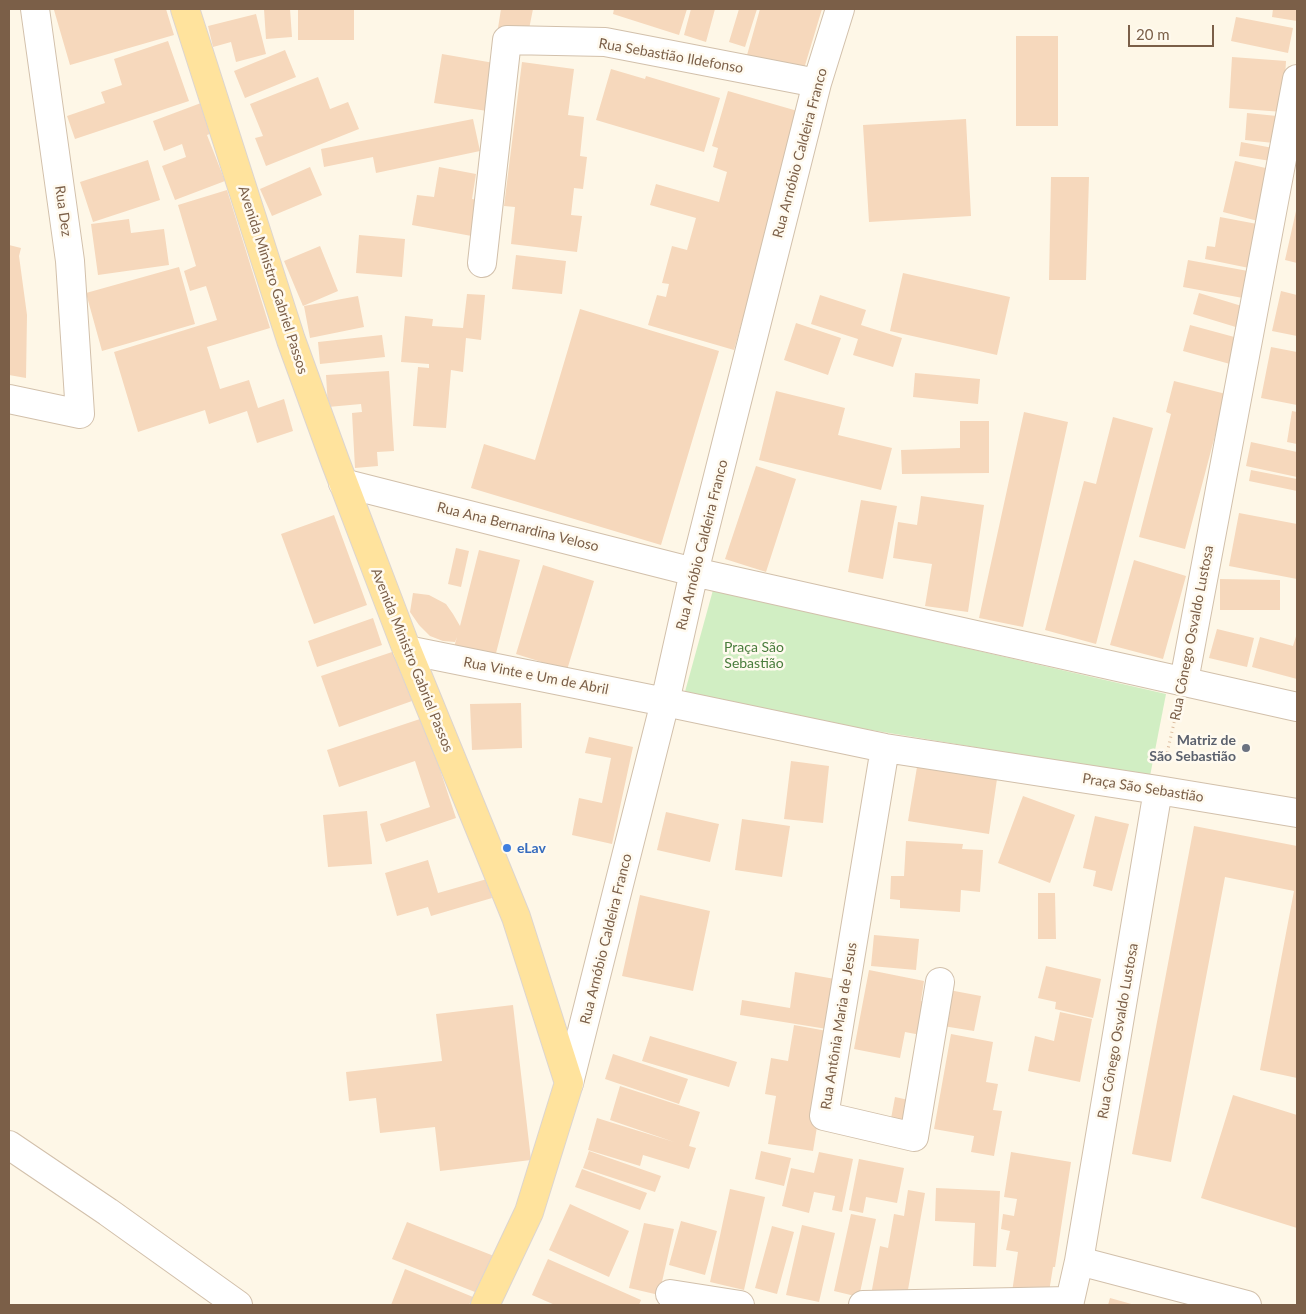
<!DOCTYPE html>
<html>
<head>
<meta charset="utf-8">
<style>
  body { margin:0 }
  #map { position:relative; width:1306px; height:1314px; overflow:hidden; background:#fef7e7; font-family:Lato,sans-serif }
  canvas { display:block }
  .frame { position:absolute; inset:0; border:10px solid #7b5f48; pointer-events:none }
  .scale { position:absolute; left:1128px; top:25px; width:86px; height:22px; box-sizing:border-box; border:2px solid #7b5f48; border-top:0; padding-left:6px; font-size:15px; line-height:18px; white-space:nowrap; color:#7b5f48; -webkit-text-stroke:4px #fffaef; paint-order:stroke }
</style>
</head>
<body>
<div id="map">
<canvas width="1306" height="1314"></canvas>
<div class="frame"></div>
<div class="scale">20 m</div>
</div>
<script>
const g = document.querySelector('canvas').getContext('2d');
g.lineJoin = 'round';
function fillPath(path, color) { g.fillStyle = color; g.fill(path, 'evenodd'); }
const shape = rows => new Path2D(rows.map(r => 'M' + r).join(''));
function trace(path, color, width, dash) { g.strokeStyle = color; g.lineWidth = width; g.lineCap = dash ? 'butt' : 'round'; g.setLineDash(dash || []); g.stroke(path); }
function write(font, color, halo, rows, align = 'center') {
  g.font = font + ' Lato,sans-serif'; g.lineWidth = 5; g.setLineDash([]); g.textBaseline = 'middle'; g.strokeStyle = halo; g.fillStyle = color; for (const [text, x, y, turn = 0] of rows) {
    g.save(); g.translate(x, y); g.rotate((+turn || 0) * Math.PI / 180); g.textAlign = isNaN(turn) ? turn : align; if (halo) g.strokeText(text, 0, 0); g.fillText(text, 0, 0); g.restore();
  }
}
fillPath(shape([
  [713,590,1166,694,1150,776,683,699]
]), '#d1eec3');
fillPath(shape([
  [59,9,166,9,174,35,70,65,54,10],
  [264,9,290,9,292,37,266,39],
  [298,9,354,9,354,40,298,40],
  [501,9,533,9,528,34,498,28],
  [614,9,687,9,679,35,613,14],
  [691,9,715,9,706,42,684,35],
  [739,9,757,9,745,47,729,42],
  [760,9,822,9,803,72,747,55],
  [1273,9,1297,9,1297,21,1272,17],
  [256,14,266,54,236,62,231,42,213,47,208,26],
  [1236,17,1293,28,1288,53,1231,41],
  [1016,36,1058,36,1058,126,1016,126],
  [168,41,189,101,75,139,67,116,105,103,101,92,122,85,114,59],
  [285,50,296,77,245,98,234,71],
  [442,54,494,63,487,111,434,103],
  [1232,57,1286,61,1283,112,1229,108],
  [522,62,574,69,568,115,584,117,580,156,587,157,583,189,574,188,571,215,582,216,577,252,511,244,515,207,504,206],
  [611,69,645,79,646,76,720,98,704,152,596,120],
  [318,77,330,109,348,102,359,129,266,166,255,138,263,136,250,104],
  [728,91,801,112,734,350,648,325,657,295,666,297,669,284,662,283,672,246,687,250,696,218,650,205,656,184,719,202,727,172,713,167,718,148,712,146],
  [201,103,212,133,207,135,225,181,175,200,162,166,186,157,182,144,164,151,153,121],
  [1247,113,1277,116,1274,143,1245,140],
  [473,119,480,151,376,173,373,157,324,167,321,149],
  [966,119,971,216,869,222,863,125],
  [1241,142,1273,148,1271,161,1239,156],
  [148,160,160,200,93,222,80,182],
  [1235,161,1270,169,1258,221,1223,212],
  [310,167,322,195,272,216,260,189],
  [439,167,476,174,472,199,484,201,477,237,412,225,417,195,434,197],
  [1051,177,1089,177,1086,280,1049,280],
  [227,190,270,328,207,347,220,389,249,380,258,408,284,399,293,431,257,443,247,411,209,424,205,410,138,432,114,352,217,320,206,286,190,291,184,271,196,266,178,205],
  [1296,211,1297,211,1297,263,1285,260],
  [1220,217,1257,224,1249,268,1205,259,1207,246,1215,247],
  [129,219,131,233,164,229,169,265,98,275,91,224],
  [359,235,405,239,402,277,356,273],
  [9,245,21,248,19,256,27,315,26,378,9,375],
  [320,246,338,291,303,306,284,261],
  [516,255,566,261,562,294,512,289],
  [1188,260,1248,271,1243,298,1183,287],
  [179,267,195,324,102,351,86,293],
  [903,273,1010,297,997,355,890,331],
  [1281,291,1297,295,1297,336,1272,331],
  [1199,293,1245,307,1239,328,1193,314],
  [467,294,485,295,481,340,466,338,463,372,451,370,446,428,413,426,418,367,429,368,429,364,401,362,405,316,433,319,432,326,463,328],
  [820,295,866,310,861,325,902,338,893,367,853,355,858,339,811,324],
  [358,296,364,327,310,338,304,306],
  [580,309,719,351,661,545,471,488,484,444,535,460],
  [796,323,841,338,828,375,784,360],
  [1190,325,1238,338,1230,364,1183,351],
  [382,335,385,357,320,364,318,342],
  [1271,347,1297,352,1297,405,1261,398],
  [389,371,394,451,377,452,378,466,355,468,352,413,362,412,361,404,328,407,326,375],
  [915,373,980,379,978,404,913,397],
  [1174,381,1226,394,1185,549,1139,537,1171,414,1166,412],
  [776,391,845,408,838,435,892,448,881,490,759,460],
  [1292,411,1297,412,1297,444,1287,442],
  [1024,412,1068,422,1023,627,979,618],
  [1113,417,1153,428,1096,644,1045,630,1084,481,1096,484],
  [960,421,989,421,989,473,902,474,901,450,960,448],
  [1251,442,1297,452,1297,477,1246,466],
  [756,466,796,479,766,572,725,559],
  [1251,470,1297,479,1297,491,1249,481],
  [921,496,984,505,968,612,925,606,932,564,893,558,898,522,917,525],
  [861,500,897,506,883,579,848,572],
  [1239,513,1297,524,1297,579,1229,566],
  [334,515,367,605,314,624,281,534],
  [456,548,469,551,461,587,448,584],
  [479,550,520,560,495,657,454,647,457,637,455,642,443,641,430,636,419,625,410,612,413,593,429,595,446,604,453,614,460,626],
  [1134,560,1186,576,1163,659,1110,645],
  [543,565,594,581,567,670,516,654],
  [1220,579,1280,580,1280,610,1220,610],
  [373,618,382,645,317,667,308,641],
  [1217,629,1254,638,1247,667,1209,658],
  [1297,633,1297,679,1252,667,1260,637,1293,646],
  [395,651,412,701,339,727,321,676],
  [521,703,522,748,472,750,470,704],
  [423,718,456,818,386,842,380,824,430,807,415,761,339,787,327,750],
  [589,737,633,747,612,844,572,835,579,798,602,803,611,758,585,753],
  [791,761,829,766,823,823,784,819],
  [917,767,997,779,989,834,908,821],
  [1023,796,1075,815,1050,883,998,863],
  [367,811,372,864,328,867,323,815],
  [666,812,719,824,710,862,657,850],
  [1095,816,1129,824,1112,891,1093,886,1096,871,1083,868],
  [742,819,790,826,782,877,735,870],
  [1194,826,1297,846,1297,1078,1260,1070,1294,891,1225,877,1171,1162,1132,1154],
  [906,841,963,844,962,849,983,850,980,892,961,890,960,912,900,908,900,900,890,899,891,876,904,876],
  [428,860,438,893,487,879,492,898,431,916,428,907,397,916,385,873],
  [1038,893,1055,893,1056,939,1038,939],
  [640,895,710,911,693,991,622,976],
  [874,935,919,939,916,970,871,966],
  [1046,966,1101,979,1093,1018,1055,1009,1056,1002,1038,998],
  [869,970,924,981,921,1001,932,1003,926,1036,905,1032,900,1058,854,1049],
  [795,972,835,979,827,1029,740,1015,742,1000,790,1008],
  [949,990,981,996,974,1031,943,1026],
  [513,1005,531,1160,440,1171,435,1127,380,1133,376,1098,349,1101,346,1072,442,1061,436,1014],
  [1060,1012,1092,1019,1080,1082,1028,1071,1035,1036,1054,1041],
  [794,1025,827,1031,821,1103,813,1151,768,1144,776,1096,765,1094,771,1058,788,1061],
  [951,1034,993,1042,986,1082,998,1084,993,1110,1002,1111,994,1156,971,1152,974,1136,934,1129],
  [650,1036,737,1062,729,1087,642,1061],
  [613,1054,688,1079,679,1104,605,1079],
  [620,1086,700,1112,689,1146,696,1148,689,1169,643,1155,640,1166,588,1150,597,1118,674,1142,610,1120],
  [1233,1095,1297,1115,1297,1228,1201,1198],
  [895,1097,913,1101,908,1127,890,1124],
  [589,1151,661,1176,655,1192,583,1168],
  [761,1151,791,1158,784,1186,755,1179],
  [819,1152,853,1159,842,1212,832,1210,835,1196,814,1192,809,1213,782,1206,791,1168,814,1173],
  [1011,1152,1071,1162,1055,1267,1053,1267,1048,1298,1012,1292,1018,1252,1006,1250,1010,1231,1001,1229,1003,1214,1014,1216,1017,1199,1004,1197],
  [859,1159,904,1168,897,1203,866,1197,863,1213,849,1210],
  [582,1169,647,1193,640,1210,575,1187],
  [936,1188,1000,1191,996,1267,973,1266,975,1223,935,1221],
  [730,1189,765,1197,744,1290,710,1282],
  [908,1190,925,1193,906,1301,871,1295,880,1246,888,1248,894,1214,904,1216],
  [570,1204,629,1231,609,1277,549,1250],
  [851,1214,876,1219,859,1297,834,1291],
  [681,1221,717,1231,705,1275,669,1265],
  [407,1222,494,1256,480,1294,392,1259],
  [644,1223,674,1229,659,1295,629,1288],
  [802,1225,835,1233,819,1302,786,1295],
  [772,1226,794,1232,777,1294,755,1288],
  [548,1259,641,1300,639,1305,555,1305,532,1295],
  [405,1269,473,1297,469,1305,391,1305],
  [1110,1298,1135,1305,1108,1305]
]), '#f6d8bc');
const minor = shape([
  [482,263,507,40,605,42,817,83],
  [9,399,80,414,70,261,35,9],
  [343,483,694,572,1297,707],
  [407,650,665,702,885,748,1158,790,1297,813],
  [1184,681,1297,79],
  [885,748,824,1116,914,1137,940,982],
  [569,1083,665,702,694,572,817,83,840,9],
  [9,1145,108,1212,238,1305],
  [1079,1261,1247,1305],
  [670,1294,740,1305],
  [863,1305,1070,1301],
  [1069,1305,1079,1261,1158,790]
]);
const major = shape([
  [185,9,291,340,335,461,407,650,516,917,569,1083,529,1212,485,1305]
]);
trace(minor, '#d2c0ab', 30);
trace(major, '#ddd5cf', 30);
trace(shape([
  [1165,762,1177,710]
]), '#dcbc9e', 3, [1, 4]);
trace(minor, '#fff', 28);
trace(major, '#ffe39d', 28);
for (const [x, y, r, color] of [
  [1246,748,5,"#6b7280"],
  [507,848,5,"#3f7fe0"]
]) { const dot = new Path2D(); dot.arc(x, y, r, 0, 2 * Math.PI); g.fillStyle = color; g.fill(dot); trace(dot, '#fffaef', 2); }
write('14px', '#7b5f48', '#fffaef', [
  ["Rua Sebastião Ildefonso",671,56,10],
  ["Rua Arnóbio Caldeira Franco",800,153,-75],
  ["Rua Dez",63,211,82],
  ["Avenida Ministro Gabriel Passos",273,280,72],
  ["Rua Ana Bernardina Veloso",518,527,14],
  ["Rua Arnóbio Caldeira Franco",702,545,-76],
  ["Rua Cônego Osvaldo Lustosa",1192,633,-79],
  ["Avenida Ministro Gabriel Passos",412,660,68],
  ["Rua Vinte e Um de Abril",536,676,11],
  ["Praça São Sebastião",1143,788,9],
  ["Rua Arnóbio Caldeira Franco",606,939,-76],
  ["Rua Antônia Maria de Jesus",839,1026,-81],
  ["Rua Cônego Osvaldo Lustosa",1118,1031,-80]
]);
write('14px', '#497c3c', '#fffaef', [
  ["Praça São",754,647],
  ["Sebastião",754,663]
]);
write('bold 14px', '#5b616d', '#fffaef', [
  ["Matriz de",1236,740],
  ["São Sebastião",1236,756]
], 'right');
write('bold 14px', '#366cbe', '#fffaef', [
  ["eLav",517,848]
], 'left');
</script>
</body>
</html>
